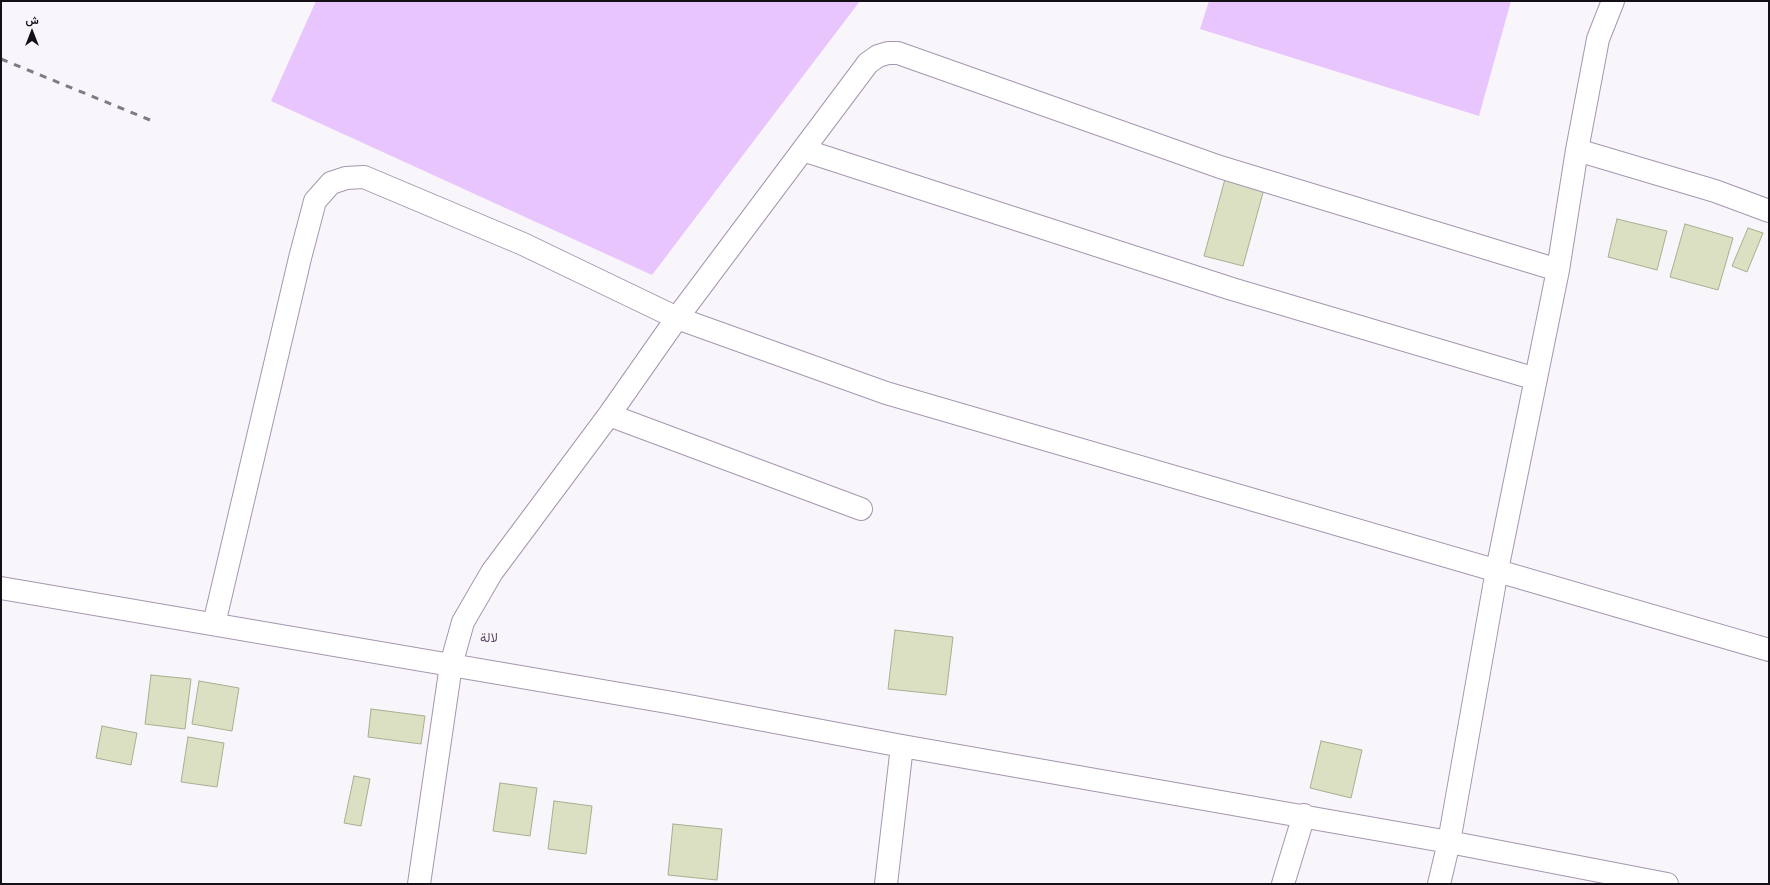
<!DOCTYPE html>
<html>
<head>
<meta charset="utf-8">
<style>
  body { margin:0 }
  #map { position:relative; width:1770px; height:885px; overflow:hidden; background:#f9f6fb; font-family:Inter,Vazirmatn,sans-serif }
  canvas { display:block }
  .frame { position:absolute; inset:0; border:2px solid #150f18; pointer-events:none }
  .north { position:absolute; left:12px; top:12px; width:40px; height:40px; -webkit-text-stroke:3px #f9f6fb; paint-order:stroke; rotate:0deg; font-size:11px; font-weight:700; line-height:16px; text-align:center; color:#150f18 }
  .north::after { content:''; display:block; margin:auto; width:14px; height:18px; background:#150f18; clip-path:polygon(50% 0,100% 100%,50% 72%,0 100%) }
</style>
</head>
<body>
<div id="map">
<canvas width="1770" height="885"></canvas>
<div class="frame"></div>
<div class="north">ش</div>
</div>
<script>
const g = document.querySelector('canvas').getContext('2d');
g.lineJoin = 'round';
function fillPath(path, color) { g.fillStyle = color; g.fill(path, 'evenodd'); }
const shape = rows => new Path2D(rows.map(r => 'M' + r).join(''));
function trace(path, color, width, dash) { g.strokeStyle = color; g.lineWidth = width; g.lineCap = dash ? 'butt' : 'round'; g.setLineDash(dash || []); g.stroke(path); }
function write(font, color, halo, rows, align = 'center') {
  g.font = font + ' Inter,Vazirmatn,sans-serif'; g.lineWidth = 3.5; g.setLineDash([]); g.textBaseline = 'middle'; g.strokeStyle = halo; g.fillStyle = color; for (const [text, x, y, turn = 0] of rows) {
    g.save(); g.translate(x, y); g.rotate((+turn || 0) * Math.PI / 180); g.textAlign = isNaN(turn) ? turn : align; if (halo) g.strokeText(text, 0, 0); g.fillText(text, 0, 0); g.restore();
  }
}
fillPath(shape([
  [316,1,860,1,652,275,271,101],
  [1209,1,1511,1,1479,116,1200,29]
]), '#e9c5fe');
const building = shape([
  [1225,179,1264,189,1243,266,1204,256,1225,179],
  [1617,219,1667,231,1657,270,1608,257,1617,219],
  [1685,224,1733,238,1718,290,1670,277,1685,224],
  [1748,228,1763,233,1747,272,1732,266,1748,228],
  [895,630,953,637,946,695,888,689,895,630],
  [151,675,191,679,185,729,145,724,151,675],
  [199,681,239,688,232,731,192,724,199,681],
  [371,709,425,716,421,744,368,737,371,709],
  [102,726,137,733,131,765,96,758,102,726],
  [188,737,224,743,217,787,181,782,188,737],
  [1321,741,1362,750,1351,798,1310,788,1321,741],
  [354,776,370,779,361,826,344,823,354,776],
  [500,783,537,788,530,836,493,831,500,783],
  [554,801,592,806,586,854,548,849,554,801],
  [673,824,722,829,717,880,668,875,673,824]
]);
fillPath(building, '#dae0c1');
trace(building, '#a8ae91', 1);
const minor = shape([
  [803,150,1232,289,1536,379],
  [1577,150,1715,191,1769,211],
  [609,415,861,509],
  [1,588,673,703,902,746,1449,842,1667,884],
  [214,624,300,258,315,201,331,183,346,178,364,177,523,244,677,318,886,393,1769,650],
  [419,884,451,665,463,622,492,572,609,415,677,318,868,63,878,56,888,53,898,53,1220,167,1558,270],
  [886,884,902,746],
  [1283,884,1304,815],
  [1439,884,1449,842,1497,570,1558,270,1577,150,1598,39,1613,1]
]);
trace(minor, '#a696b0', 24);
trace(minor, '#fff', 22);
trace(shape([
  [1,59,150,120]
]), '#807b82', 3, [7, 7]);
write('13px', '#5d4e66', '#f9f6fb', [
  ["لالة",489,638]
]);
</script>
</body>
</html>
